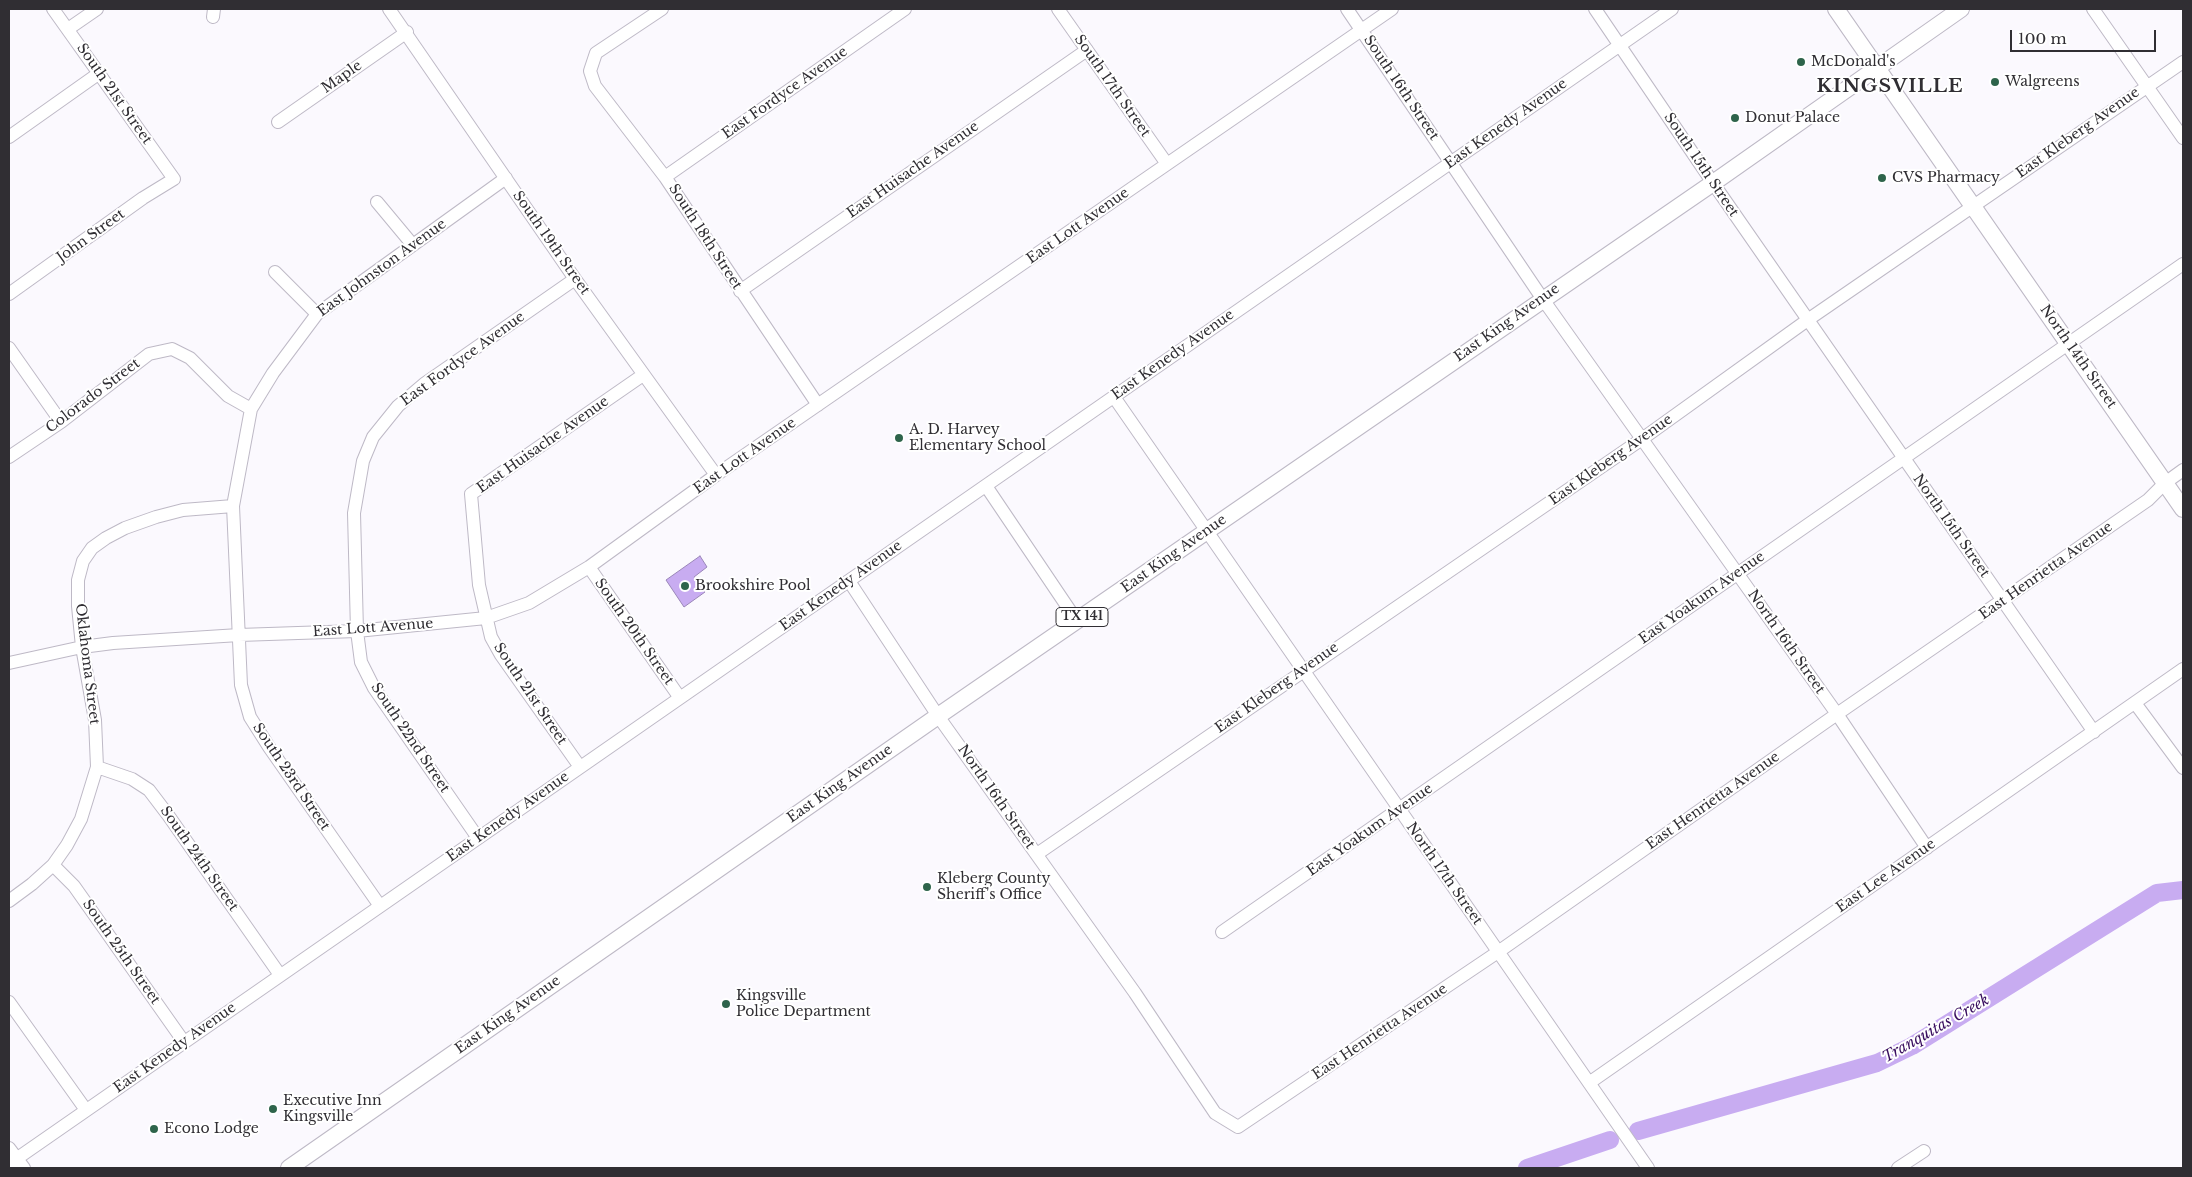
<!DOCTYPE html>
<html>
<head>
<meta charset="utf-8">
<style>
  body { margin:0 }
  #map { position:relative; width:2192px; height:1177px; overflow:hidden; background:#fbf9fe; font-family:"Libre Baskerville",serif }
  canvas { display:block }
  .frame { position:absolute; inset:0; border:10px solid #302e33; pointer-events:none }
  .scale { position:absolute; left:2010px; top:30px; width:146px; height:22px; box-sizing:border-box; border:2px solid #302e33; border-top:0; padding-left:6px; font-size:15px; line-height:18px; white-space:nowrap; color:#302e33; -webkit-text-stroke:4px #fff; paint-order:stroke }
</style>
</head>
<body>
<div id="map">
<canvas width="2192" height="1177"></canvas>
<div class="frame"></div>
<div class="scale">100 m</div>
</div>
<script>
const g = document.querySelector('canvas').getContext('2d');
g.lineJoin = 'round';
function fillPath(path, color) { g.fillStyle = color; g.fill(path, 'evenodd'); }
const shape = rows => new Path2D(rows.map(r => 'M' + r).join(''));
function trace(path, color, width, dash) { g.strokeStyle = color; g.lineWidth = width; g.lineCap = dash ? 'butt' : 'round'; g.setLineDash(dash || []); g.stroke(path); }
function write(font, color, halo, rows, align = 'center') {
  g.font = font + ' "Libre Baskerville",serif'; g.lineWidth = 4; g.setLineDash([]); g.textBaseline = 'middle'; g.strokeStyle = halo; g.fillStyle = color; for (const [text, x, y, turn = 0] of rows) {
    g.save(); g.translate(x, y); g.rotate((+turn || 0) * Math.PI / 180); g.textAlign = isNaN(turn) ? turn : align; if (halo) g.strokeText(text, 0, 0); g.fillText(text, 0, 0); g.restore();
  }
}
const water = shape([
  [700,556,707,567,694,577,705,592,684,607,666,580,700,556]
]);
fillPath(water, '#c8acf1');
trace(water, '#9a86b8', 1);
trace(shape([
  [1638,1131,1877,1063,1912,1046,2157,893,2183,890],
  [1527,1168,1610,1140]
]), '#c8acf1', 18);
const minor = shape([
  [389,9,575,279,716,475],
  [662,9,596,53,590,71,595,86,665,177,818,405],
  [1058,9,1167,164],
  [1347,9,1542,298,1837,714,1927,848],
  [1595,9,1713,183,2094,732],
  [2093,9,2183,138],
  [213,17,214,9],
  [68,29,97,9],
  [278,122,407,32],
  [9,137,98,74],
  [665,177,905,9],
  [377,202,412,244],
  [275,272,317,314],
  [740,291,1087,50],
  [9,294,143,198,174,179,53,9],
  [9,348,61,422],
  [1114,397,1648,1168],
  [9,457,61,422,149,354,172,349,190,358,228,396,251,409],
  [986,486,1077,621],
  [589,567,680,698],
  [849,581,938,716,1135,993,1215,1113,1238,1127,1498,952,1837,714,2148,500,2165,483,2183,470],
  [9,663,82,647,113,643,239,635,357,631,486,618,529,603,589,567,716,475,1392,9],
  [2135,703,2183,768],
  [97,767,132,779,149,790,168,815,280,975],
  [580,767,501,655,491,637,479,585,471,494,643,375],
  [478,838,374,688,361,662,357,631,354,513,363,461,373,437,398,406,424,384,575,279],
  [1037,854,1642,439,1809,319,2183,62],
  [53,865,74,886,184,1042],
  [9,901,32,884,53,865,67,845,81,819,97,767,95,720,82,647,78,606,78,580,83,561,92,548,106,538,125,528,156,517,183,510,233,506],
  [380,906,269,747,250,717,241,685,233,506,251,409,273,373,317,314,506,178],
  [1222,932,2183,264],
  [9,1002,86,1110],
  [1589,1083,2183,669],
  [9,1148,24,1168],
  [9,1164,1672,9],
  [1898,1168,1924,1151]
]);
const major = shape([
  [1836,9,2183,509],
  [289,1168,938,716,1713,183,1961,9]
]);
trace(minor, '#beb9c6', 14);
trace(major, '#beb9c6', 18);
trace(minor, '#fff', 12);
trace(major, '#fff', 16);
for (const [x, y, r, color] of [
  [1801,62,5,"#2e644b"],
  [1995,82,5,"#2e644b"],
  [1735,118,5,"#2e644b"],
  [1882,178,5,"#2e644b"],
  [899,438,5,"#2e644b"],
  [685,586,5,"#2e644b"],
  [927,887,5,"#2e644b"],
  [726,1004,5,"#2e644b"],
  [273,1109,5,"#2e644b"],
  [154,1129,5,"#2e644b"]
]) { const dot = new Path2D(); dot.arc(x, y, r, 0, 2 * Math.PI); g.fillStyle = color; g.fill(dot); trace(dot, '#fff', 2); }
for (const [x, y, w] of [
  [1082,617,52]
]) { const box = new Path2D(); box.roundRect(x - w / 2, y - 9.5, w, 19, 4); g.fillStyle = '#fff'; g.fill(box); trace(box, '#302e33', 1); }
write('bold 12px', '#302e33', null, [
  ["TX 141",1082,617]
]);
write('14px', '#302e33', '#fff', [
  ["McDonald's",1811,62],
  ["Walgreens",2005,82],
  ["Donut Palace",1745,118],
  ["CVS Pharmacy",1892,178],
  ["A. D. Harvey",909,430],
  ["Elementary School",909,446],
  ["Brookshire Pool",695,586],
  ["Kleberg County",937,879],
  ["Sheriff's Office",937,895],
  ["Kingsville",736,996],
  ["Police Department",736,1012],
  ["Executive Inn",283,1101],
  ["Kingsville",283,1117],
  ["Econo Lodge",164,1129]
], 'left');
write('14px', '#302e33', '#fff', [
  ["Maple",342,77,-35],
  ["South 17th Street",1112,86,55],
  ["South 16th Street",1401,88,56],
  ["East Fordyce Avenue",785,93,-35],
  ["South 21st Street",114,94,55],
  ["East Kenedy Avenue",1506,124,-35],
  ["East Kleberg Avenue",2078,133,-35],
  ["South 15th Street",1701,165,56],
  ["East Huisache Avenue",913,170,-35],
  ["East Lott Avenue",1078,226,-35],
  ["John Street",91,236,-36],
  ["South 18th Street",705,237,57],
  ["South 19th Street",551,243,55],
  ["East Johnston Avenue",382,268,-36],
  ["East King Avenue",1507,323,-35],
  ["East Kenedy Avenue",1173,355,-35],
  ["North 14th Street",2078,357,55],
  ["East Fordyce Avenue",463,359,-36],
  ["Colorado Street",93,396,-37],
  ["East Huisache Avenue",543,445,-35],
  ["East Lott Avenue",745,456,-35],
  ["East Kleberg Avenue",1611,460,-35],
  ["North 15th Street",1951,526,55],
  ["East King Avenue",1174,554,-35],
  ["East Henrietta Avenue",2046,571,-35],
  ["East Kenedy Avenue",841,586,-35],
  ["East Yoakum Avenue",1702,598,-35],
  ["East Lott Avenue",373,628,-4],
  ["South 20th Street",634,632,55],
  ["North 16th Street",1786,642,55],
  ["Oklahoma Street",87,664,83],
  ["East Kleberg Avenue",1277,688,-35],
  ["South 21st Street",530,694,56],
  ["South 22nd Street",410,738,56],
  ["South 23rd Street",291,777,56],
  ["East King Avenue",840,784,-35],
  ["North 16th Street",996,797,55],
  ["East Henrietta Avenue",1713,801,-35],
  ["East Kenedy Avenue",508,817,-35],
  ["East Yoakum Avenue",1370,830,-35],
  ["South 24th Street",199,859,55],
  ["North 17th Street",1444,874,55],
  ["East Lee Avenue",1886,876,-35],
  ["South 25th Street",121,952,55],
  ["East King Avenue",508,1015,-35],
  ["East Henrietta Avenue",1380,1032,-34],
  ["East Kenedy Avenue",175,1048,-35]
]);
write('italic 15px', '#390e5f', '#fff', [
  ["Tranquitas Creek",1936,1029,-30]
]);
g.letterSpacing = '1px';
write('bold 19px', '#302e33', '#fff', [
  ["KINGSVILLE",1890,87]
]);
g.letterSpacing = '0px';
</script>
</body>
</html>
